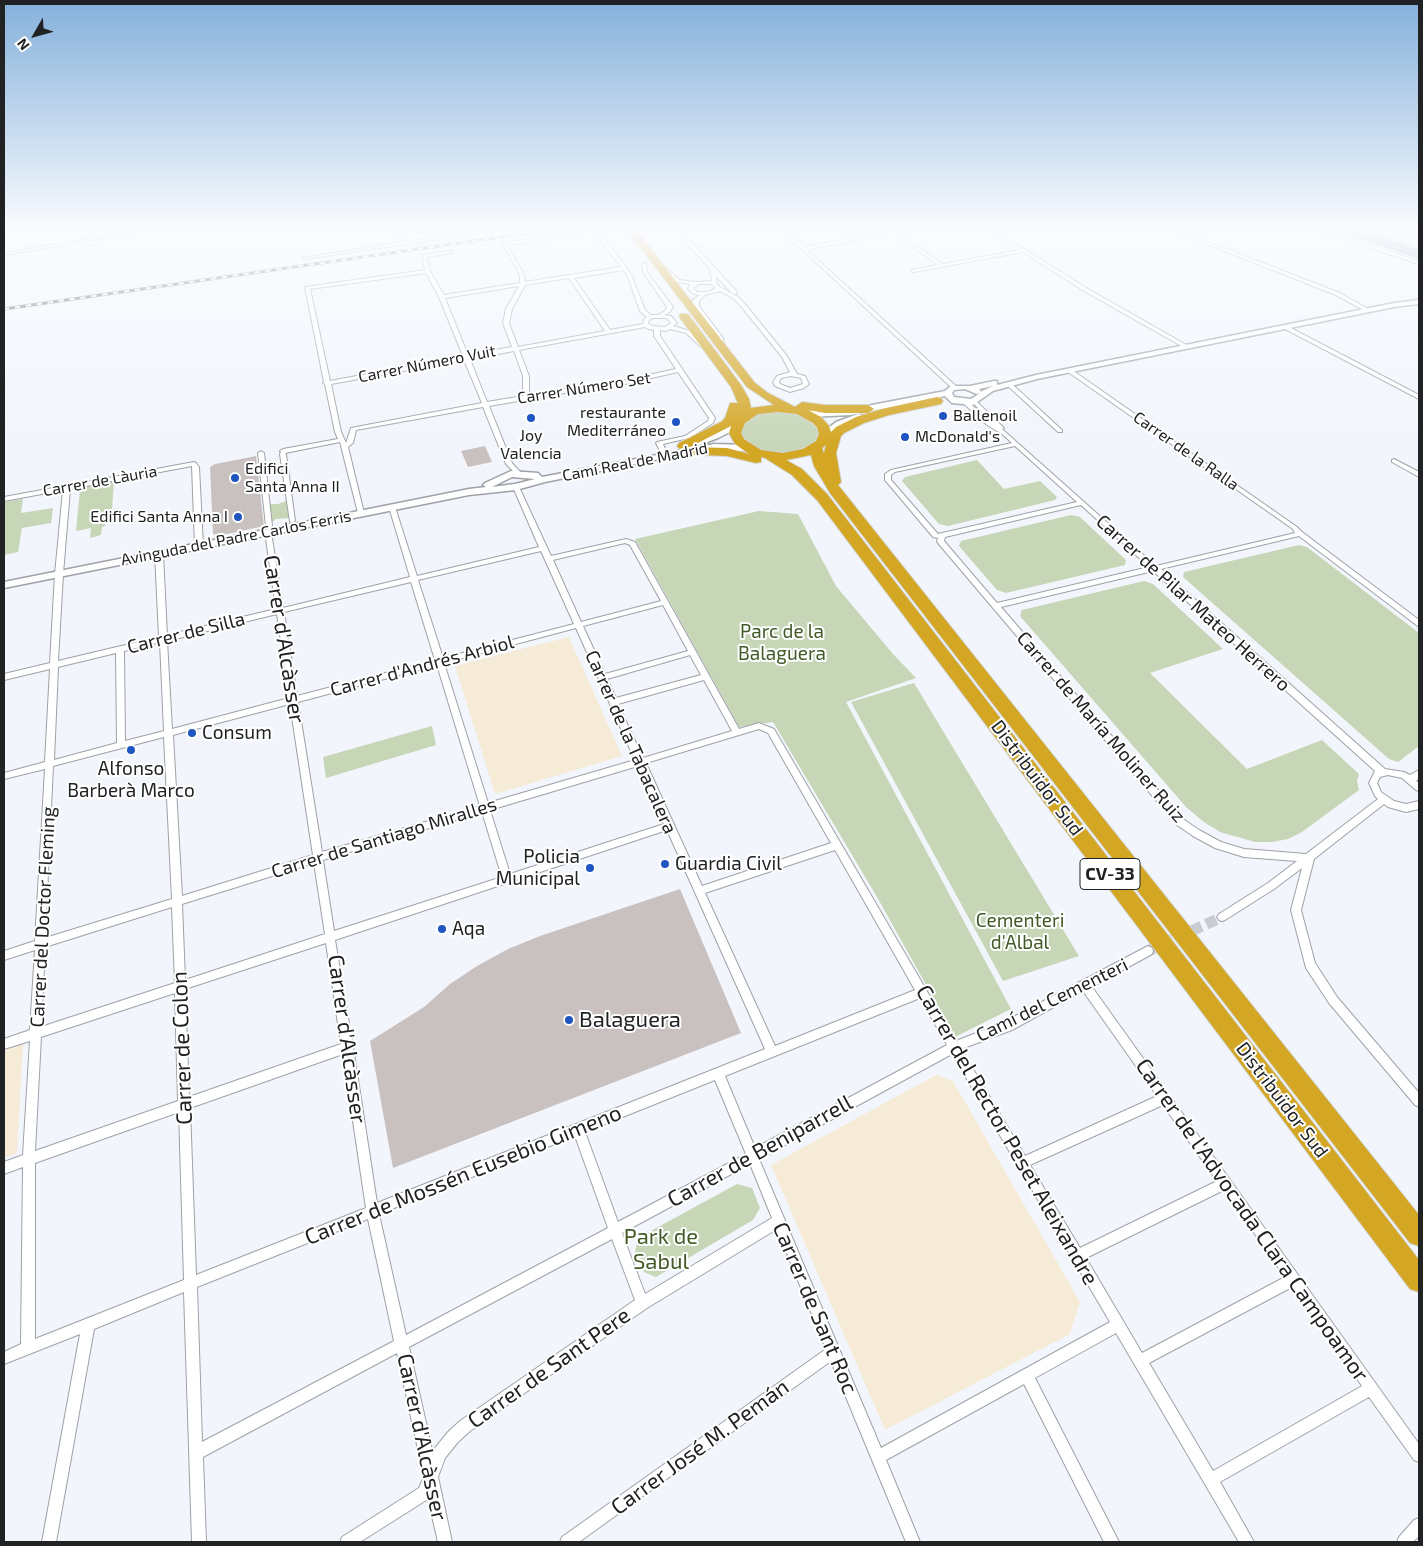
<!DOCTYPE html>
<html>
<head>
<meta charset="utf-8">
<style>
  body { margin:0 }
  #map { position:relative; width:1423px; height:1546px; overflow:hidden; background:#f2f6fc; font-family:"Exo 2",sans-serif }
  canvas { display:block }
  .frame { position:absolute; inset:0; border:5px solid #202224; pointer-events:none }
  .north { position:absolute; left:10px; top:10px; width:50px; height:50px; -webkit-text-stroke:4px #fff; paint-order:stroke; rotate:232deg; font-size:14px; font-weight:700; line-height:20px; text-align:center; color:#202224 }
  .north::after { content:''; display:block; margin:auto; width:18px; height:22px; background:#202224; clip-path:polygon(50% 0,100% 100%,50% 72%,0 100%) }
</style>
</head>
<body>
<div id="map">
<canvas width="1423" height="1546"></canvas>
<div class="frame"></div>
<div class="north">N</div>
</div>
<script>
const g = document.querySelector('canvas').getContext('2d');
g.lineJoin = 'round';
function fillPath(path, color) { g.fillStyle = color; g.fill(path, 'evenodd'); }
const shape = rows => new Path2D(rows.map(r => 'M' + r).join(''));
function trace(path, color, width, dash) { g.strokeStyle = color; g.lineWidth = width; g.lineCap = dash ? 'butt' : 'round'; g.setLineDash(dash || []); g.stroke(path); }
function write(font, color, halo, rows, align = 'center') {
  g.font = font + ' "Exo 2",sans-serif'; g.lineWidth = 4; g.setLineDash([]); g.textBaseline = 'middle'; g.strokeStyle = halo; g.fillStyle = color; for (const [text, x, y, turn = 0] of rows) {
    g.save(); g.translate(x, y); g.rotate((+turn || 0) * Math.PI / 180); g.textAlign = isNaN(turn) ? turn : align; if (halo) g.strokeText(text, 0, 0); g.fillText(text, 0, 0); g.restore();
  }
}
fillPath(shape([
  [569,637,622,756,495,794,455,666],
  [23,1043,17,1153,4,1158,4,1050],
  [936,1075,953,1081,1080,1302,1070,1334,885,1430,771,1165]
]), '#f5ebd6');
fillPath(shape([
  [782,411,803,416,816,427,818,433,816,439,811,445,792,452,768,452,757,448,743,437,741,430,744,424,750,418,759,414],
  [977,460,1004,489,1040,481,1057,497,1055,500,948,526,939,524,902,481,905,477],
  [114,481,112,509,106,510,105,526,102,527,101,535,90,538,91,528,76,531,80,490,86,486],
  [23,499,21,513,53,508,51,523,22,528,18,552,4,555,4,502],
  [286,501,289,518,276,519,272,522,270,504,278,504],
  [759,511,798,514,836,586,893,654,916,678,846,702,1011,1009,955,1037,877,897,773,722,739,727,635,539],
  [1071,515,1080,517,1126,560,1125,565,1006,593,997,590,959,546,961,541],
  [1299,545,1307,547,1419,633,1419,746,1398,762,1389,759,1183,577,1184,572],
  [1144,581,1153,584,1223,649,1150,673,1247,769,1322,740,1359,774,1357,781,1359,790,1302,832,1288,839,1272,842,1255,842,1220,832,1204,822,1187,808,1020,616,1022,610],
  [914,683,1079,956,1003,981,851,702],
  [432,726,436,745,326,778,323,757],
  [737,1184,752,1188,760,1208,753,1220,656,1277,644,1272,635,1252,638,1238]
]), '#c6d6b7');
const water = shape([
  [1336,230,1360,230,1414,248,1419,249,1419,258,1336,230]
]);
fillPath(water, '#91a9c7');
trace(water, '#6f8096', 1);
fillPath(shape([
  [485,446,492,462,468,467,461,451],
  [256,456,264,526,218,536,213,534,210,467,215,464],
  [680,889,741,1033,393,1168,370,1041,424,1007,450,984,477,966,508,949,540,936]
]), '#c9c1c0');
trace(shape([
  [1148,951,1222,917]
]), '#c8ccd1', 11, [11, 5]);
const street = shape([
  [139,230,152,230,4,255,4,253,139,230],
  [395,230,400,230,407,242,487,230,501,230,304,259,302,258,403,242,395,230],
  [587,230,601,230,599,231,631,274,645,310,651,315,658,315,665,311,667,307,643,272,642,264,646,263,647,272,673,307,669,313,664,315,671,316,676,322,677,323,673,326,690,331,708,348,703,349,686,333,670,329,666,331,660,330,660,336,715,418,713,423,689,438,663,444,666,451,663,453,660,451,656,443,657,442,685,436,708,421,709,418,678,372,603,389,594,388,489,406,512,463,522,474,519,476,517,475,506,464,483,407,356,430,353,443,348,447,364,513,363,514,361,515,358,513,340,442,285,453,286,454,295,521,292,523,290,522,280,454,281,452,280,451,283,449,338,439,335,432,325,384,323,383,324,382,305,287,425,270,422,255,451,251,453,252,453,253,427,257,430,271,444,295,520,283,520,275,502,243,587,230],
  [594,232,621,267,525,282,524,275,507,245,594,232],
  [623,270,627,274,640,311,647,317,644,319,643,324,610,330,574,278,623,270],
  [426,273,439,297,463,356,330,381,310,289,426,273],
  [569,278,605,331,518,347,509,323,512,309,525,285,569,278],
  [519,286,506,309,503,323,512,347,468,355,445,298,519,286],
  [654,318,667,318,671,323,665,327,652,326,648,323,649,320,654,318],
  [645,327,648,329,654,330,654,336,676,369,603,385,594,384,529,395,529,376,519,350,645,327],
  [514,351,523,376,523,396,487,402,470,359,514,351],
  [464,360,482,403,351,428,346,443,341,432,331,384,464,360],
  [675,230,680,230,737,292,737,294,733,294,716,276,717,284,720,287,738,297,744,303,787,356,797,374,805,376,809,384,808,385,804,388,790,392,775,386,773,382,777,376,790,372,782,357,740,305,734,299,720,291,705,295,699,301,699,306,723,338,724,344,719,345,717,338,693,306,693,300,700,295,694,294,688,289,690,284,676,282,659,266,663,265,679,280,695,282,712,281,710,269,675,230],
  [699,284,710,284,715,287,715,289,707,292,697,292,693,288,699,284],
  [791,376,801,378,803,384,790,388,780,384,779,382,781,378,791,376],
  [781,230,786,230,805,247,887,230,897,230,896,231,943,264,1019,250,988,230,994,230,1088,289,1190,347,1185,348,1084,291,1023,252,914,272,912,272,912,270,938,265,892,232,807,250,957,387,952,388,781,230],
  [1171,230,1178,230,1340,293,1372,311,1367,312,1336,295,1171,230],
  [1317,230,1325,230,1419,261,1419,264,1317,230],
  [1362,230,1370,230,1419,247,1419,249,1362,230],
  [1391,230,1398,230,1418,238,1414,239,1391,230],
  [1285,327,1289,327,1419,395,1419,399,1285,329,1285,327],
  [1068,370,1072,370,1297,527,1302,532,1419,620,1419,627,1299,536,1161,569,1385,769,1404,772,1410,775,1419,770,1419,778,1416,781,1419,783,1419,791,1416,790,1402,778,1388,775,1380,777,1377,783,1381,792,1394,801,1406,804,1419,801,1419,809,1406,812,1388,807,1384,804,1314,859,1301,910,1315,963,1337,997,1419,1093,1419,1107,1415,1105,1329,1003,1306,968,1291,910,1302,868,1274,889,1225,920,1222,921,1219,920,1217,917,1219,914,1268,883,1297,861,1244,857,1215,848,1193,836,1177,825,938,543,937,541,938,538,933,537,885,480,885,474,891,470,1012,443,1002,434,987,425,963,403,968,402,994,424,973,403,973,401,975,400,1003,427,1004,428,1002,429,1156,566,1295,533,1293,529,1068,372,1068,370],
  [1015,446,1077,502,938,534,891,480,891,475,895,472,1015,446],
  [1081,505,1149,567,997,603,944,541,945,537,1081,505],
  [1153,571,1375,771,1369,783,1375,796,1378,799,1306,854,1244,849,1221,842,1199,830,1183,819,1001,607,1153,571],
  [1008,384,1012,384,1062,430,1062,432,1058,432,1008,386,1008,384],
  [261,451,264,453,272,526,269,528,266,526,258,453,261,451],
  [1394,459,1419,472,1419,477,1392,462,1392,460,1394,459],
  [194,462,196,463,199,467,203,546,199,548,195,546,192,466,70,489,63,574,58,661,159,637,155,554,159,552,163,554,167,635,276,609,265,532,268,530,271,532,283,608,410,577,389,507,392,505,395,507,417,576,539,547,513,487,516,485,519,487,551,556,626,539,635,542,739,729,759,723,774,729,956,1041,1004,1022,1144,948,1148,946,1152,948,1153,951,1152,954,1092,987,1419,1444,1419,1462,1414,1460,1369,1397,1220,1482,1254,1542,1239,1542,1116,1333,1035,1378,1119,1542,1104,1542,1024,1384,886,1460,920,1542,906,1542,831,1361,579,1542,560,1542,562,1537,826,1349,777,1229,647,1308,470,1431,458,1442,445,1458,438,1477,452,1542,438,1542,428,1499,360,1542,340,1542,342,1537,419,1488,424,1477,397,1353,203,1457,206,1542,192,1542,184,1292,94,1329,56,1542,42,1542,80,1334,4,1364,4,1352,21,1344,23,1167,4,1174,4,1162,23,1155,30,1041,4,1049,4,1039,30,1030,35,950,4,960,4,951,35,941,45,769,4,779,4,773,45,762,50,669,4,680,4,674,50,663,55,574,63,490,4,501,4,497,194,462],
  [625,543,630,545,661,601,581,622,553,560,625,543],
  [541,551,574,624,443,658,418,580,541,551],
  [411,582,435,660,297,696,284,612,411,582],
  [663,605,688,651,605,674,583,626,663,605],
  [277,614,289,698,172,729,167,641,277,614],
  [576,628,635,760,488,803,444,663,576,628],
  [160,642,164,731,125,741,124,651,160,642],
  [116,653,117,743,54,760,58,667,116,653],
  [690,655,701,675,616,698,607,679,690,655],
  [437,665,480,806,322,852,298,702,437,665],
  [704,680,732,731,643,758,618,704,704,680],
  [290,704,313,855,182,896,173,735,290,704],
  [759,729,768,733,831,843,702,886,646,763,759,729],
  [164,737,172,899,45,938,53,766,164,737],
  [638,766,664,824,510,874,490,810,638,766],
  [482,812,502,877,334,931,323,860,482,812],
  [667,830,765,1049,377,1203,353,1047,335,940,667,830],
  [835,850,915,990,775,1046,705,893,835,850],
  [314,863,325,934,185,980,182,904,314,863],
  [172,907,175,983,41,1027,45,947,172,907],
  [326,943,341,1044,189,1097,185,989,326,943],
  [1083,991,1157,1096,1025,1156,961,1049,1012,1030,1083,991],
  [175,993,178,1101,35,1151,41,1037,175,993],
  [920,998,947,1045,755,1148,725,1076,920,998],
  [343,1054,366,1208,196,1275,190,1108,343,1054],
  [952,1054,1110,1322,881,1448,759,1159,952,1054],
  [715,1080,746,1154,618,1222,585,1132,715,1080],
  [1163,1105,1217,1181,1080,1248,1030,1165,1163,1105],
  [179,1112,184,1280,35,1339,35,1163,179,1112],
  [575,1136,608,1228,406,1335,379,1214,575,1136],
  [750,1164,772,1218,645,1294,622,1233,750,1164],
  [1224,1190,1285,1277,1142,1353,1086,1258,1224,1190],
  [368,1219,394,1341,202,1442,197,1287,368,1219],
  [612,1239,635,1300,460,1421,448,1432,435,1448,433,1454,409,1347,612,1239],
  [1292,1287,1362,1386,1213,1471,1149,1363,1292,1287],
  [1419,1518,1419,1536,1413,1542,1397,1542,1399,1537,1414,1520,1419,1518]
]);
const secondary = shape([
  [1419,300,1419,304,1394,307,1037,379,993,391,973,405,952,403,945,396,851,415,809,417,805,414,809,411,851,409,945,391,951,386,970,386,994,381,997,381,997,385,1036,375,1394,303,1419,300],
  [993,386,980,392,981,391,979,389,993,386],
  [965,389,977,394,980,393,971,399,954,397,952,393,954,390,965,389],
  [858,414,861,415,861,419,842,426,828,436,825,437,821,434,836,422,858,414],
  [737,422,741,425,740,427,718,438,694,447,690,444,737,422],
  [714,444,748,445,752,448,748,451,714,450,685,454,545,482,516,490,469,495,4,588,4,582,469,489,486,487,483,485,485,483,511,471,538,473,542,477,714,444],
  [512,477,535,479,515,484,492,487,512,477]
]);
const highway = shape([
  [627,230,636,230,755,383,768,393,795,407,802,402,825,405,868,405,874,409,868,413,825,413,808,410,821,417,829,426,831,432,836,427,856,417,882,409,937,397,941,398,943,401,941,404,889,415,864,423,844,433,841,436,836,453,841,482,838,485,1419,1215,1419,1246,1410,1243,830,493,814,466,811,455,786,460,802,469,827,494,1419,1260,1419,1292,1410,1289,817,500,792,475,765,458,761,457,761,462,756,463,727,456,681,454,679,451,680,449,677,446,679,443,721,422,725,418,730,403,738,403,731,387,680,318,679,316,680,314,688,314,741,385,749,399,751,408,774,405,747,387,627,230],
  [778,412,797,414,813,423,817,427,819,434,816,441,803,449,783,453,761,450,744,439,741,433,745,423,758,414,778,412],
  [731,426,729,433,735,444,749,454,727,448,690,447,731,426],
  [826,445,824,453,824,454,822,448,826,445]
]);
trace(street, '#9da2a7', 2);
trace(secondary, '#9da2a7', 3);
trace(highway, '#d2d3d3', 2);
fillPath(street, '#fff');
fillPath(secondary, '#fff');
fillPath(highway, '#d3a624');
const rail = shape([
  [4,309,549,230]
]);
trace(rail, '#626568', 3);
trace(rail, '#fff', 2, [5.5]);
const sky = g.createLinearGradient(0, 0, 0, 447);
sky.addColorStop(0, '#85b0db');
sky.addColorStop(0.51, '#f9fbfe');
sky.addColorStop(1, '#f9fbfe00');
g.fillStyle = sky;
g.fillRect(0, 0, 1423, 447);
for (const [x, y, r, color] of [
  [943,416,5,"#1e55c1"],
  [531,418,5,"#1e55c1"],
  [676,422,5,"#1e55c1"],
  [905,437,5,"#1e55c1"],
  [235,478,5,"#1e55c1"],
  [238,517,5,"#1e55c1"],
  [192,733,5,"#1e55c1"],
  [131,750,5,"#1e55c1"],
  [665,864,5,"#1e55c1"],
  [590,868,5,"#1e55c1"],
  [442,929,5,"#1e55c1"],
  [569,1020,5,"#1e55c1"]
]) { const dot = new Path2D(); dot.arc(x, y, r, 0, 2 * Math.PI); g.fillStyle = color; g.fill(dot); trace(dot, '#fff', 2); }
write('16px', '#202224', '#fff', [
  ["Carrer Número Vuit",427,364,-11],
  ["Carrer Número Set",584,388,-9],
  ["Carrer de la Ralla",1186,451,35],
  ["Camí Real de Madrid",635,462,-11],
  ["Carrer de Làuria",100,481,-10],
  ["Avinguda del Padre Carlos Ferris",236,538,-11]
]);
write('16px', '#202224', '#fff', [
  ["restaurante",666,413,"right"],
  ["Mediterráneo",666,431,"right"],
  ["Ballenoil",953,416],
  ["Joy",531,436,"center"],
  ["Valencia",531,454,"center"],
  ["McDonald's",915,437],
  ["Edifici",245,469],
  ["Santa Anna II",245,487],
  ["Edifici Santa Anna I",228,517,"right"]
], 'left');
for (const [x, y, w] of [
  [1110,874,60]
]) { const box = new Path2D(); box.roundRect(x - w / 2, y - 15.5, w, 31, 4); g.fillStyle = '#fff'; g.fill(box); trace(box, '#202224', 1); }
write('bold 18px', '#202224', null, [
  ["CV-33",1110,874]
]);
write('19px', '#202224', '#fff', [
  ["Carrer de Pilar Mateo Herrero",1193,603,42],
  ["Carrer de Silla",186,633,-14],
  ["Carrer d'Andrés Arbiol",422,666,-15],
  ["Carrer de María Moliner Ruiz",1101,727,49],
  ["Carrer de la Tabacalera",631,742,66],
  ["Distribuïdor Sud",1037,778,53],
  ["Carrer de Santiago Miralles",384,838,-17],
  ["Carrer del Doctor Fleming",43,917,-87],
  ["Camí del Cementeri",1052,1000,-26],
  ["Distribuïdor Sud",1282,1100,53]
]);
write('19px', '#425a27', '#fff', [
  ["Parc de la",782,632],
  ["Balaguera",782,654],
  ["Cementeri",1020,921],
  ["d'Albal",1020,943]
]);
write('19px', '#202224', '#fff', [
  ["Consum",202,733],
  ["Alfonso",131,769,"center"],
  ["Barberà Marco",131,791,"center"],
  ["Policia",580,857,"right"],
  ["Municipal",580,879,"right"],
  ["Guardia Civil",675,864],
  ["Aqa",452,929]
], 'left');
write('22px', '#202224', '#fff', [
  ["Carrer d'Alcàsser",284,639,81],
  ["Carrer d'Alcàsser",347,1039,82],
  ["Carrer de Colon",182,1048,-92],
  ["Carrer del Rector Peset Aleixandre",1007,1135,60],
  ["Carrer de Beniparrell",760,1151,-29],
  ["Carrer de Mossén Eusebio Gimeno",463,1175,-22],
  ["Carrer de l'Advocada Clara Campoamor",1252,1220,55],
  ["Carrer de Sant Roc",815,1308,67],
  ["Carrer de Sant Pere",549,1368,-35],
  ["Carrer d'Alcàsser",422,1437,78],
  ["Carrer José M. Pemán",700,1447,-36]
]);
write('22px', '#202224', '#fff', [
  ["Balaguera",579,1020]
], 'left');
write('22px', '#425a27', '#fff', [
  ["Park de",661,1237],
  ["Sabul",661,1262]
]);
</script>
</body>
</html>
